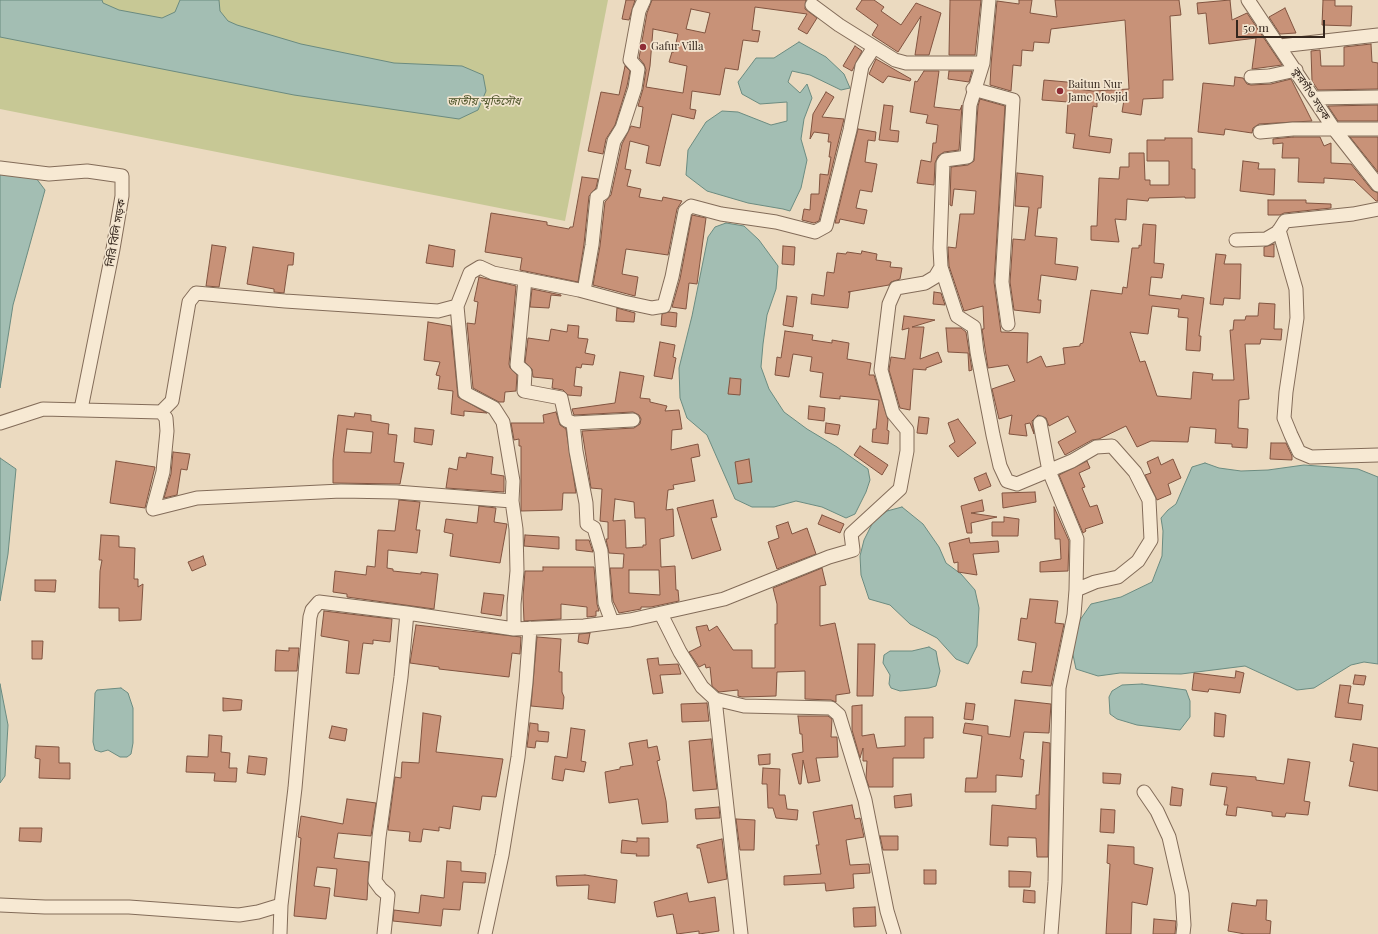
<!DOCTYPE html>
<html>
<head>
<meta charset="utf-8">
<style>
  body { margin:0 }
  #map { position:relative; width:1378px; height:934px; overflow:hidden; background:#ebdac0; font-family:"Playfair Display",serif }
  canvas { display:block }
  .scale { position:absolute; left:1236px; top:20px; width:89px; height:18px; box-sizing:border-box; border:2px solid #34261d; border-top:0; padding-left:5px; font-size:12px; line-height:14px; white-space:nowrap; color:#34261d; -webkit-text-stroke:3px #f3e5cf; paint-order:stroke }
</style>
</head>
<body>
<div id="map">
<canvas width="1378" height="934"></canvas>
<div class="scale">50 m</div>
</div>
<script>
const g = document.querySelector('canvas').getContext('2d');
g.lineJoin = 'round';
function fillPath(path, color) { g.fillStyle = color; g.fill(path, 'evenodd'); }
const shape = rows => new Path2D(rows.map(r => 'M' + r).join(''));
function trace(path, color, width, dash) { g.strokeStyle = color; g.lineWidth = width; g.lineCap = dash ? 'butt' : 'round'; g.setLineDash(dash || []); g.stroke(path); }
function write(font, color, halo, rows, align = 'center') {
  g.font = font + ' "Playfair Display","Noto Sans Bengali",serif'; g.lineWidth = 3.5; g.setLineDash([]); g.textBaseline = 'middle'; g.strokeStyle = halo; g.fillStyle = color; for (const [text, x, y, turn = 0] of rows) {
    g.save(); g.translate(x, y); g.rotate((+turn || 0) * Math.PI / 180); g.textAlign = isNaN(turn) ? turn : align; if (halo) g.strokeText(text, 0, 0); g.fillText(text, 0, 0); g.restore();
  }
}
fillPath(shape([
  [0,0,608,0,565,221,0,109]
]), '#c7c895');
const water = shape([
  [0,0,102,0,103,3,119,10,162,18,175,12,180,0,219,0,220,11,228,21,237,25,301,44,394,63,462,66,483,75,486,91,478,110,459,119,294,95,0,37,0,0],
  [799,42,826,57,844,74,850,88,841,90,810,75,792,71,788,82,800,93,807,84,812,98,804,119,801,139,807,160,801,188,790,211,783,209,748,203,707,191,686,175,688,150,706,122,722,111,738,112,771,125,787,121,787,102,760,104,742,94,738,82,756,58,774,58,799,42],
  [0,173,36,178,45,190,13,305,0,388,0,173],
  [726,223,744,226,759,240,778,266,776,289,767,315,763,344,761,367,769,389,784,412,807,429,837,447,868,469,870,480,866,492,855,514,846,518,822,507,796,501,774,507,752,507,735,499,707,435,687,418,680,398,679,368,692,316,708,237,715,227,726,223],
  [0,458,16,469,8,554,0,601,0,458],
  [1205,463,1219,468,1241,471,1268,470,1304,465,1358,469,1378,477,1378,664,1364,662,1351,665,1314,688,1297,690,1245,666,1181,674,1120,673,1098,676,1076,669,1072,650,1080,620,1091,604,1121,597,1152,582,1162,556,1163,531,1161,518,1168,510,1176,504,1192,467,1205,463],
  [902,507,923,524,939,547,946,563,961,574,975,590,979,608,977,646,968,664,956,659,937,638,910,624,890,605,869,599,861,575,860,556,864,540,873,522,887,511,902,507],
  [929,647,936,651,938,662,940,671,936,686,929,688,900,691,891,688,889,684,890,675,883,663,884,655,890,651,912,651,929,647],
  [0,684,8,725,5,776,0,783,0,684],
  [1142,684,1186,690,1190,701,1190,717,1180,730,1137,725,1117,719,1110,714,1109,697,1112,691,1122,685,1142,684],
  [121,688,128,693,133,708,133,743,131,754,127,757,120,757,108,750,101,752,95,750,93,742,95,693,97,690,121,688]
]);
fillPath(water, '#a3beb3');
trace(water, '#6b8b80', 1);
const building = shape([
  [626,0,635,0,629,20,622,19,626,0],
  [652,0,806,0,805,9,817,18,807,34,798,29,807,14,755,7,752,30,760,31,758,42,743,40,738,70,725,68,720,95,692,91,690,109,696,110,694,119,672,114,660,166,646,163,649,146,630,141,625,169,631,170,627,186,641,189,639,197,662,201,663,197,682,201,677,209,668,255,626,249,622,274,638,277,635,296,593,285,600,246,605,202,611,195,622,144,631,126,640,128,643,107,638,106,643,89,646,70,644,64,639,58,647,13,652,0],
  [691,9,710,13,705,33,686,29,691,9],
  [653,29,678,34,674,52,672,52,669,62,687,66,683,93,646,87,650,66,653,29],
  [862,0,874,0,884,7,881,11,901,25,916,3,941,13,929,55,915,55,921,16,898,52,872,35,878,25,856,9,862,0],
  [950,0,981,0,975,55,949,55,950,0],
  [1019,0,1032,0,1030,13,1057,17,1055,0,1179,0,1181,15,1170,16,1173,80,1163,80,1163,98,1143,99,1141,115,1122,112,1124,100,1097,102,1097,107,1093,106,1089,136,1112,139,1110,153,1073,148,1075,134,1066,133,1068,102,1042,100,1044,80,1078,83,1077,89,1093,91,1129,89,1125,20,1051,29,1049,43,1034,42,1033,51,1022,50,1021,66,1013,65,1011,91,990,85,991,65,997,1,1019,4,1019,0],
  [1230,0,1232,20,1247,13,1282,65,1252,69,1256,38,1209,44,1206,13,1198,14,1197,3,1230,0],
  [1323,0,1335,0,1335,6,1352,6,1351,26,1322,25,1323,0],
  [1285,8,1296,33,1280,34,1269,17,1285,8],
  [1371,44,1372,62,1378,63,1378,89,1318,90,1312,81,1311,51,1320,50,1321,66,1344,66,1344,47,1371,44],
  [855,46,862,51,852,71,843,66,855,46],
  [876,59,911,79,910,81,888,76,883,83,869,74,876,59],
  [625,66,630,71,627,86,615,125,606,139,603,154,588,151,601,92,619,95,625,66],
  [924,71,939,71,934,107,960,110,962,105,959,150,944,152,938,156,935,163,934,185,917,183,921,160,931,162,933,143,936,143,938,125,926,123,928,115,910,112,915,81,917,82,924,71],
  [949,71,972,71,969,82,948,79,949,71],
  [1235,77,1243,78,1247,84,1251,85,1271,84,1291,79,1312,121,1259,124,1253,128,1252,133,1225,129,1224,135,1198,132,1203,83,1234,86,1235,77],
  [826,92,834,97,822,117,844,119,819,221,814,223,802,220,804,209,810,210,811,194,819,194,820,174,828,175,831,157,829,157,831,142,828,142,829,134,814,132,810,139,813,114,826,92],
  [980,99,1005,106,994,282,1001,332,1028,333,1027,363,1041,356,1046,367,1065,364,1063,348,1080,346,1080,344,1083,343,1091,290,1122,294,1123,287,1127,288,1132,248,1139,248,1139,245,1141,246,1143,224,1156,225,1154,263,1164,264,1162,278,1151,277,1149,295,1181,299,1182,295,1204,298,1199,336,1201,336,1200,351,1186,350,1188,318,1178,317,1179,309,1152,306,1148,334,1130,332,1140,362,1145,361,1157,396,1191,399,1193,372,1213,374,1212,380,1234,380,1230,330,1233,330,1234,320,1245,320,1246,316,1258,316,1259,303,1275,304,1274,329,1282,329,1281,340,1261,339,1260,344,1245,344,1249,399,1239,400,1238,428,1248,429,1247,448,1232,447,1232,444,1215,443,1216,429,1190,427,1188,442,1151,441,1137,447,1126,426,1099,439,1092,440,1065,455,1058,442,1076,432,1068,416,1049,426,1046,418,1038,415,1032,421,1034,434,1030,423,1025,424,1027,436,1009,434,1012,415,999,419,992,389,1015,381,1008,365,988,368,982,329,984,329,983,306,964,311,949,266,948,247,956,248,960,214,974,214,976,191,954,189,952,206,950,205,951,167,968,165,974,161,978,106,980,99],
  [884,105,893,106,890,130,899,131,898,142,879,140,884,105],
  [1378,105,1378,121,1338,121,1328,106,1378,105],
  [858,129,876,132,875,141,868,140,865,162,877,164,872,192,860,190,856,208,867,210,864,224,840,219,839,223,835,223,858,129],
  [1293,137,1320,137,1324,146,1331,143,1331,163,1351,164,1372,190,1378,193,1378,201,1376,201,1354,180,1324,178,1324,183,1298,182,1299,158,1282,158,1283,143,1273,144,1273,139,1293,137],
  [1350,137,1378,137,1378,172,1350,137],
  [1165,138,1192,138,1192,169,1195,169,1195,198,1185,198,1185,197,1149,198,1148,201,1127,199,1126,220,1115,219,1119,242,1091,240,1091,226,1097,226,1099,178,1119,179,1120,167,1129,167,1129,153,1144,153,1145,180,1150,180,1150,185,1169,185,1169,161,1147,161,1147,140,1165,140,1165,138],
  [1243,161,1259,163,1258,169,1275,169,1274,195,1240,191,1243,161],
  [1017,173,1043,176,1041,208,1038,208,1035,236,1057,238,1055,264,1078,267,1076,280,1041,275,1038,300,1041,300,1040,313,1014,310,1010,282,1013,239,1025,240,1029,207,1015,206,1017,173],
  [582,177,598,179,596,188,589,196,584,244,578,282,520,270,522,258,485,252,491,213,547,222,547,225,569,229,570,227,573,227,582,177],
  [1268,200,1306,200,1306,203,1331,204,1331,208,1284,213,1280,215,1268,215,1268,200],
  [692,215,706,218,697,284,689,283,686,309,672,307,680,279,692,215],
  [1274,244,1274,257,1264,256,1264,247,1274,244],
  [212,245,226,247,219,287,206,286,212,245],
  [429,245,455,250,453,267,426,263,429,245],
  [783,246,795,247,794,265,782,264,783,246],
  [253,247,294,253,293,265,288,265,284,293,274,292,274,289,247,284,253,247],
  [862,251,877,254,876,260,891,262,890,267,902,268,900,279,891,282,889,285,848,292,850,292,848,308,811,304,812,294,824,296,827,272,834,273,837,253,846,254,847,252,861,254,862,251],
  [1216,254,1226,255,1224,264,1241,264,1240,299,1224,298,1223,305,1210,304,1216,254],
  [479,277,516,286,509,364,510,368,517,375,516,391,505,392,504,402,499,402,473,388,467,323,475,324,478,302,474,301,479,277],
  [532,289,561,295,561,296,551,295,549,308,530,307,532,289],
  [934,292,941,293,945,305,933,304,934,292],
  [787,296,797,297,793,327,783,325,787,296],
  [617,308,635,313,634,322,616,321,617,308],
  [669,312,677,313,676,327,661,325,662,314,669,312],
  [904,316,935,320,912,327,924,327,920,359,938,352,942,362,926,368,926,370,913,369,910,410,900,408,889,370,891,357,905,359,909,328,902,330,904,316],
  [428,322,451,326,458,397,487,413,464,411,464,416,451,414,453,391,438,389,440,376,436,375,440,362,424,360,428,322],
  [568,325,579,326,578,338,588,339,585,353,595,355,593,365,582,364,581,368,576,367,574,386,582,387,581,396,568,395,563,390,552,388,553,379,533,377,532,369,525,362,528,338,549,341,551,329,567,332,568,325],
  [946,328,961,328,966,332,972,370,969,371,968,353,948,352,946,328],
  [785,331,813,335,812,340,832,343,832,340,849,343,847,359,871,363,869,375,874,375,888,420,887,430,889,431,888,444,872,442,873,429,876,429,879,400,840,396,840,399,820,397,823,373,810,371,812,357,793,354,789,377,775,375,777,357,781,358,785,331],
  [660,342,675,345,673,357,676,358,672,379,654,376,660,342],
  [620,372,644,376,640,398,650,399,650,402,667,406,665,411,679,410,682,429,672,430,671,450,698,444,700,456,691,458,695,481,673,485,674,489,668,490,666,510,673,509,674,536,660,539,661,567,675,566,676,590,678,590,679,601,651,607,641,607,641,609,619,613,613,601,610,568,623,568,624,554,609,553,606,539,608,539,608,522,600,521,602,489,591,488,582,431,634,428,640,424,641,419,639,415,633,412,574,415,572,409,615,403,620,372],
  [615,499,634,502,635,518,645,518,646,545,643,545,643,547,626,548,625,520,613,521,615,499],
  [629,570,659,570,660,595,629,593,629,570],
  [730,378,741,379,740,395,728,394,730,378],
  [809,406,825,408,824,421,808,419,809,406],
  [556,412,560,425,566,429,576,493,563,493,562,510,521,511,521,446,519,446,519,439,514,440,511,423,544,423,543,415,556,412],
  [355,413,371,415,371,421,389,424,388,434,397,435,394,462,404,463,400,484,333,483,333,460,338,415,354,417,355,413],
  [347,429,373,432,371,453,344,452,347,429],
  [919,417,929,418,927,434,917,433,919,417],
  [958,419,976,443,958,457,949,446,955,442,948,423,958,419],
  [826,423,840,425,838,435,825,433,826,423],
  [415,428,434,430,432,445,414,442,415,428],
  [1271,443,1286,443,1292,456,1292,460,1270,459,1271,443],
  [860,446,888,465,882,475,854,455,860,446],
  [173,452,190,454,187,470,181,469,177,495,164,498,171,474,173,452],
  [467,453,493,457,491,474,504,476,504,492,446,488,449,468,457,470,459,457,466,458,467,453],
  [1158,457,1161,465,1173,459,1181,478,1168,484,1171,494,1157,500,1145,475,1151,473,1147,462,1158,457],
  [749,459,752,482,738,484,735,462,749,459],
  [116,461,155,467,145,508,110,503,116,461],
  [1087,461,1090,468,1079,473,1085,487,1082,488,1090,507,1097,505,1103,523,1085,529,1086,531,1083,533,1059,475,1087,461],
  [986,473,991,486,979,491,974,478,986,473],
  [1035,492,1036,502,1003,508,1002,493,1035,492],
  [399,500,420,502,416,530,420,530,417,553,388,550,387,568,393,569,393,571,421,574,421,572,438,574,434,609,347,597,347,594,333,592,335,571,366,575,367,566,375,567,378,530,395,531,399,500],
  [713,500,717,517,711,518,721,550,692,559,677,508,713,500],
  [982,500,984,511,971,513,997,517,971,523,972,533,967,533,961,506,982,500],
  [479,506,496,508,494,522,507,524,500,563,450,556,453,534,444,532,446,519,477,523,479,506],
  [1054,507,1069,541,1068,571,1040,572,1040,562,1061,559,1060,539,1055,539,1054,507],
  [822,515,844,524,840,533,818,524,822,515],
  [1004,517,1019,519,1018,536,992,536,992,522,1004,522,1004,517],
  [788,522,792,534,807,528,816,554,777,569,768,542,779,538,776,526,788,522],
  [101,535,119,536,119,547,135,548,134,579,138,579,138,587,143,584,141,620,119,621,119,608,99,608,100,571,102,560,99,560,101,535],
  [525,535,559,537,559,549,524,546,525,535],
  [969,538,970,543,998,541,999,552,973,554,977,575,958,572,958,562,954,563,949,543,969,538],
  [576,540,589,540,593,552,576,550,576,540],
  [203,556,206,565,192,571,188,562,203,556],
  [543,567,594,567,597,604,599,611,596,611,596,616,587,617,587,607,561,604,561,619,524,621,523,597,525,571,543,571,543,567],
  [822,568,826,585,820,586,820,626,835,623,850,693,836,695,836,702,831,700,805,699,805,671,777,672,776,696,742,697,738,696,738,690,719,692,712,686,710,667,706,668,705,664,699,667,689,652,701,646,696,627,707,625,709,631,717,626,733,650,752,650,752,668,775,668,775,624,777,624,777,604,773,588,822,568],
  [35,580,56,580,55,592,35,591,35,580],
  [484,593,504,595,501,616,481,613,484,593],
  [1030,599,1058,601,1055,623,1064,624,1051,686,1021,683,1023,671,1032,672,1036,643,1018,640,1021,618,1027,619,1030,599],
  [324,611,392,619,390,642,373,640,373,644,363,643,359,674,346,673,349,641,321,636,324,611],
  [416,625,521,637,520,654,512,653,509,677,439,669,439,667,410,663,416,625],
  [590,633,588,644,578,642,579,634,590,633],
  [537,637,561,639,559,672,562,672,562,692,564,697,563,709,531,706,537,637],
  [32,641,43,641,42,659,32,659,32,641],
  [858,644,875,644,873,696,857,696,858,644],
  [289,648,299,648,297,671,275,671,276,650,289,651,289,648],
  [658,658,659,665,678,664,681,674,660,675,663,693,653,694,647,659,658,658],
  [1236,671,1244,673,1240,693,1209,689,1208,692,1192,690,1194,673,1235,678,1236,671],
  [1355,675,1366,676,1364,685,1353,684,1355,675],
  [1340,685,1351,686,1348,703,1363,705,1361,720,1335,717,1340,685],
  [223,698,242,700,241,710,223,711,223,698],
  [1015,700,1051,704,1049,733,1024,732,1020,759,1024,760,1022,777,996,775,996,792,965,792,966,778,977,778,982,736,963,733,965,723,988,726,988,734,1010,737,1015,700],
  [707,703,709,721,682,722,681,704,707,703],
  [966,703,975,704,973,720,964,719,966,703],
  [862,705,862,736,874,734,877,748,905,746,905,717,933,717,933,738,924,738,924,758,893,758,893,787,869,787,866,778,867,761,863,761,863,748,860,758,852,730,852,706,862,705],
  [423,713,441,716,436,752,503,759,496,797,482,796,480,810,453,806,450,829,439,827,439,831,423,829,421,842,409,841,410,832,388,830,395,777,401,778,402,762,419,763,423,713],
  [1215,713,1226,715,1224,737,1214,736,1215,713],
  [798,716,828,716,832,719,831,737,837,737,838,757,816,758,820,781,808,783,803,760,801,784,799,784,792,754,803,752,802,734,800,734,798,716],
  [530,723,538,724,538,731,549,732,548,742,536,741,535,748,527,747,530,723],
  [332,726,347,729,345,741,329,738,332,726],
  [571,728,585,730,581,761,586,762,584,772,565,769,563,781,552,779,555,756,567,758,571,728],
  [209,735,222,736,221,752,230,753,229,768,237,768,236,782,214,781,215,773,186,772,187,756,208,757,209,735],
  [711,739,717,789,693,791,689,741,711,739],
  [647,740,648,748,657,746,660,760,657,761,666,801,668,822,642,824,638,799,609,803,605,772,620,769,620,767,633,765,629,743,647,740],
  [1043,742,1050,743,1048,857,1037,857,1036,838,1008,837,1008,846,990,845,992,805,1036,809,1036,795,1039,795,1043,742],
  [1353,744,1378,748,1378,791,1349,786,1354,762,1350,761,1353,744],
  [36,746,59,747,59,763,70,763,70,779,39,778,40,759,35,758,36,746],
  [770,754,770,764,759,765,758,755,770,754],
  [249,756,267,758,265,775,247,773,249,756],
  [1288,759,1310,762,1304,801,1310,802,1308,815,1286,813,1285,817,1272,816,1272,812,1237,807,1236,816,1226,815,1228,805,1224,805,1227,787,1210,785,1212,773,1256,777,1256,780,1284,784,1288,759],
  [763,768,780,769,779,795,785,795,787,809,798,810,797,820,776,818,773,808,768,808,767,784,762,784,763,768],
  [1103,773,1121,774,1120,784,1103,783,1103,773],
  [1172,787,1183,789,1181,806,1170,805,1172,787],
  [911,794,912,806,895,808,894,796,911,794],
  [347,799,376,803,371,836,338,833,334,858,369,862,367,900,334,896,337,869,317,867,314,886,330,888,326,919,294,916,301,838,298,837,301,816,343,824,347,799],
  [852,805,855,819,860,818,864,837,846,840,850,865,869,864,870,873,853,874,854,888,826,891,825,883,784,885,784,876,821,874,816,845,819,845,813,812,852,805],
  [719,807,720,818,696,819,695,809,719,807],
  [1101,809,1115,810,1114,833,1100,832,1101,809],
  [736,819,755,820,754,850,740,850,736,819],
  [20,828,42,828,41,842,19,841,20,828],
  [880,836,898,836,898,850,883,850,880,836],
  [637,838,649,838,649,856,636,856,637,854,621,853,622,840,637,842,637,838],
  [722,839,727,879,708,883,700,848,697,848,697,845,722,839],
  [1108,845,1134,847,1134,864,1153,868,1147,905,1132,902,1131,934,1106,934,1110,864,1107,863,1108,845],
  [447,861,461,862,461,871,486,873,485,883,463,882,460,910,443,909,441,926,393,921,394,910,419,913,421,895,444,898,447,861],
  [924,870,936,870,936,884,924,884,924,870],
  [1009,871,1031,872,1030,887,1009,887,1009,871],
  [585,875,617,880,615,903,588,899,589,885,557,886,556,876,585,875],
  [1024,890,1035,891,1035,903,1023,902,1024,890],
  [687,893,689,902,715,897,719,931,699,934,699,931,677,934,673,914,657,917,654,902,687,893],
  [1257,900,1267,900,1266,920,1271,921,1270,934,1245,934,1228,931,1232,903,1256,906,1257,900],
  [875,907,876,926,854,927,853,908,875,907],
  [1154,919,1176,921,1175,934,1153,934,1154,919]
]);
fillPath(building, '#c89278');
trace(building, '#815440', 1);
const minor = shape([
  [1248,0,1334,129,1378,185],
  [812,5,839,25,895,60,906,63,983,63],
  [1280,46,1378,35],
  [1251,77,1269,76,1296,70],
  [973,89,1013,100,1002,282,1008,324],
  [1314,98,1378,97],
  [1260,132,1293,129,1378,129],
  [0,168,49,174,87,171,122,176,122,196,113,249,81,409],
  [1279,230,1296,289,1297,318,1286,392,1284,418,1291,435,1299,452,1311,457,1378,455],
  [1236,240,1266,239,1278,232,1285,221,1353,214,1378,209],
  [941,267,957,316,974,327,977,352,993,435,1000,466,1007,481,1017,484,1072,461,1096,447,1112,446,1135,472,1149,500,1151,540,1138,561,1118,577,1095,582,1076,590,1074,615,1059,688,1055,882,1051,934],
  [525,279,517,365,525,372,524,391,561,398,566,420,573,423,576,451,586,503,587,524,594,528,601,551,605,603,612,622],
  [584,291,592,245,597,197,603,193,614,141,622,128,635,88,638,69,630,60,639,11,644,0],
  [161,412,172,401,189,302,196,293,285,301,438,311,457,306],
  [0,423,43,409,161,412,166,418,167,431,163,472,153,509,197,498,341,491,396,492,512,501,516,529,517,571,514,604,514,629],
  [573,423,633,420],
  [1040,423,1049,471,1077,539,1076,590],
  [512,501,513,481,503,422,494,408,465,393,457,306,470,273,480,267,493,273,579,290,624,302,652,308,664,306,672,277,685,211,691,206,721,214,776,222,815,232,826,226,850,130,862,66,874,47],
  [661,614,680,652,702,687,715,699,744,706,831,708,839,715,865,800,887,911,894,934],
  [715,699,741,934],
  [1144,792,1157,811,1169,837,1182,894,1184,925,1183,934],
  [0,905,45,907,129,907,239,915,258,912,281,905],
  [280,934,281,905,295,788,310,617,312,610,319,602,407,613,514,629,584,626,630,620,724,599,829,557,853,550,851,534,900,489,907,451,907,430,893,413,881,370,889,304,896,288,925,283,935,277,941,267,940,248,943,163,945,160,967,157,970,105,983,63,989,0],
  [384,934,388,895,381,889,375,881,379,837,401,677,407,613],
  [485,934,502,855,518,757,526,682,530,628]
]);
trace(minor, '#836c59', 15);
trace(minor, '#f7e9d3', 13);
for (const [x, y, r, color] of [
  [643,47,4,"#8f2c36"],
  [1060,91,4,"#8f2c36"]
]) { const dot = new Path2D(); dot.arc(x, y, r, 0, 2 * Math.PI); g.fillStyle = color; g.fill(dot); trace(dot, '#f3e5cf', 1.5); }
write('11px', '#34261d', '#f3e5cf', [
  ["Gafur Villa",651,47],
  ["Baitun Nur",1068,85],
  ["Jame Mosjid",1068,98]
], 'left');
write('11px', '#34261d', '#f3e5cf', [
  ["কুরগাঁও সড়ক",1311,94,57],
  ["নিরি বিলি সড়ক",116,233,-80]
]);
write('italic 11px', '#484f24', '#f3e5cf', [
  ["জাতীয় স্মৃতিসৌধ",484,102]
]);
</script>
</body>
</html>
